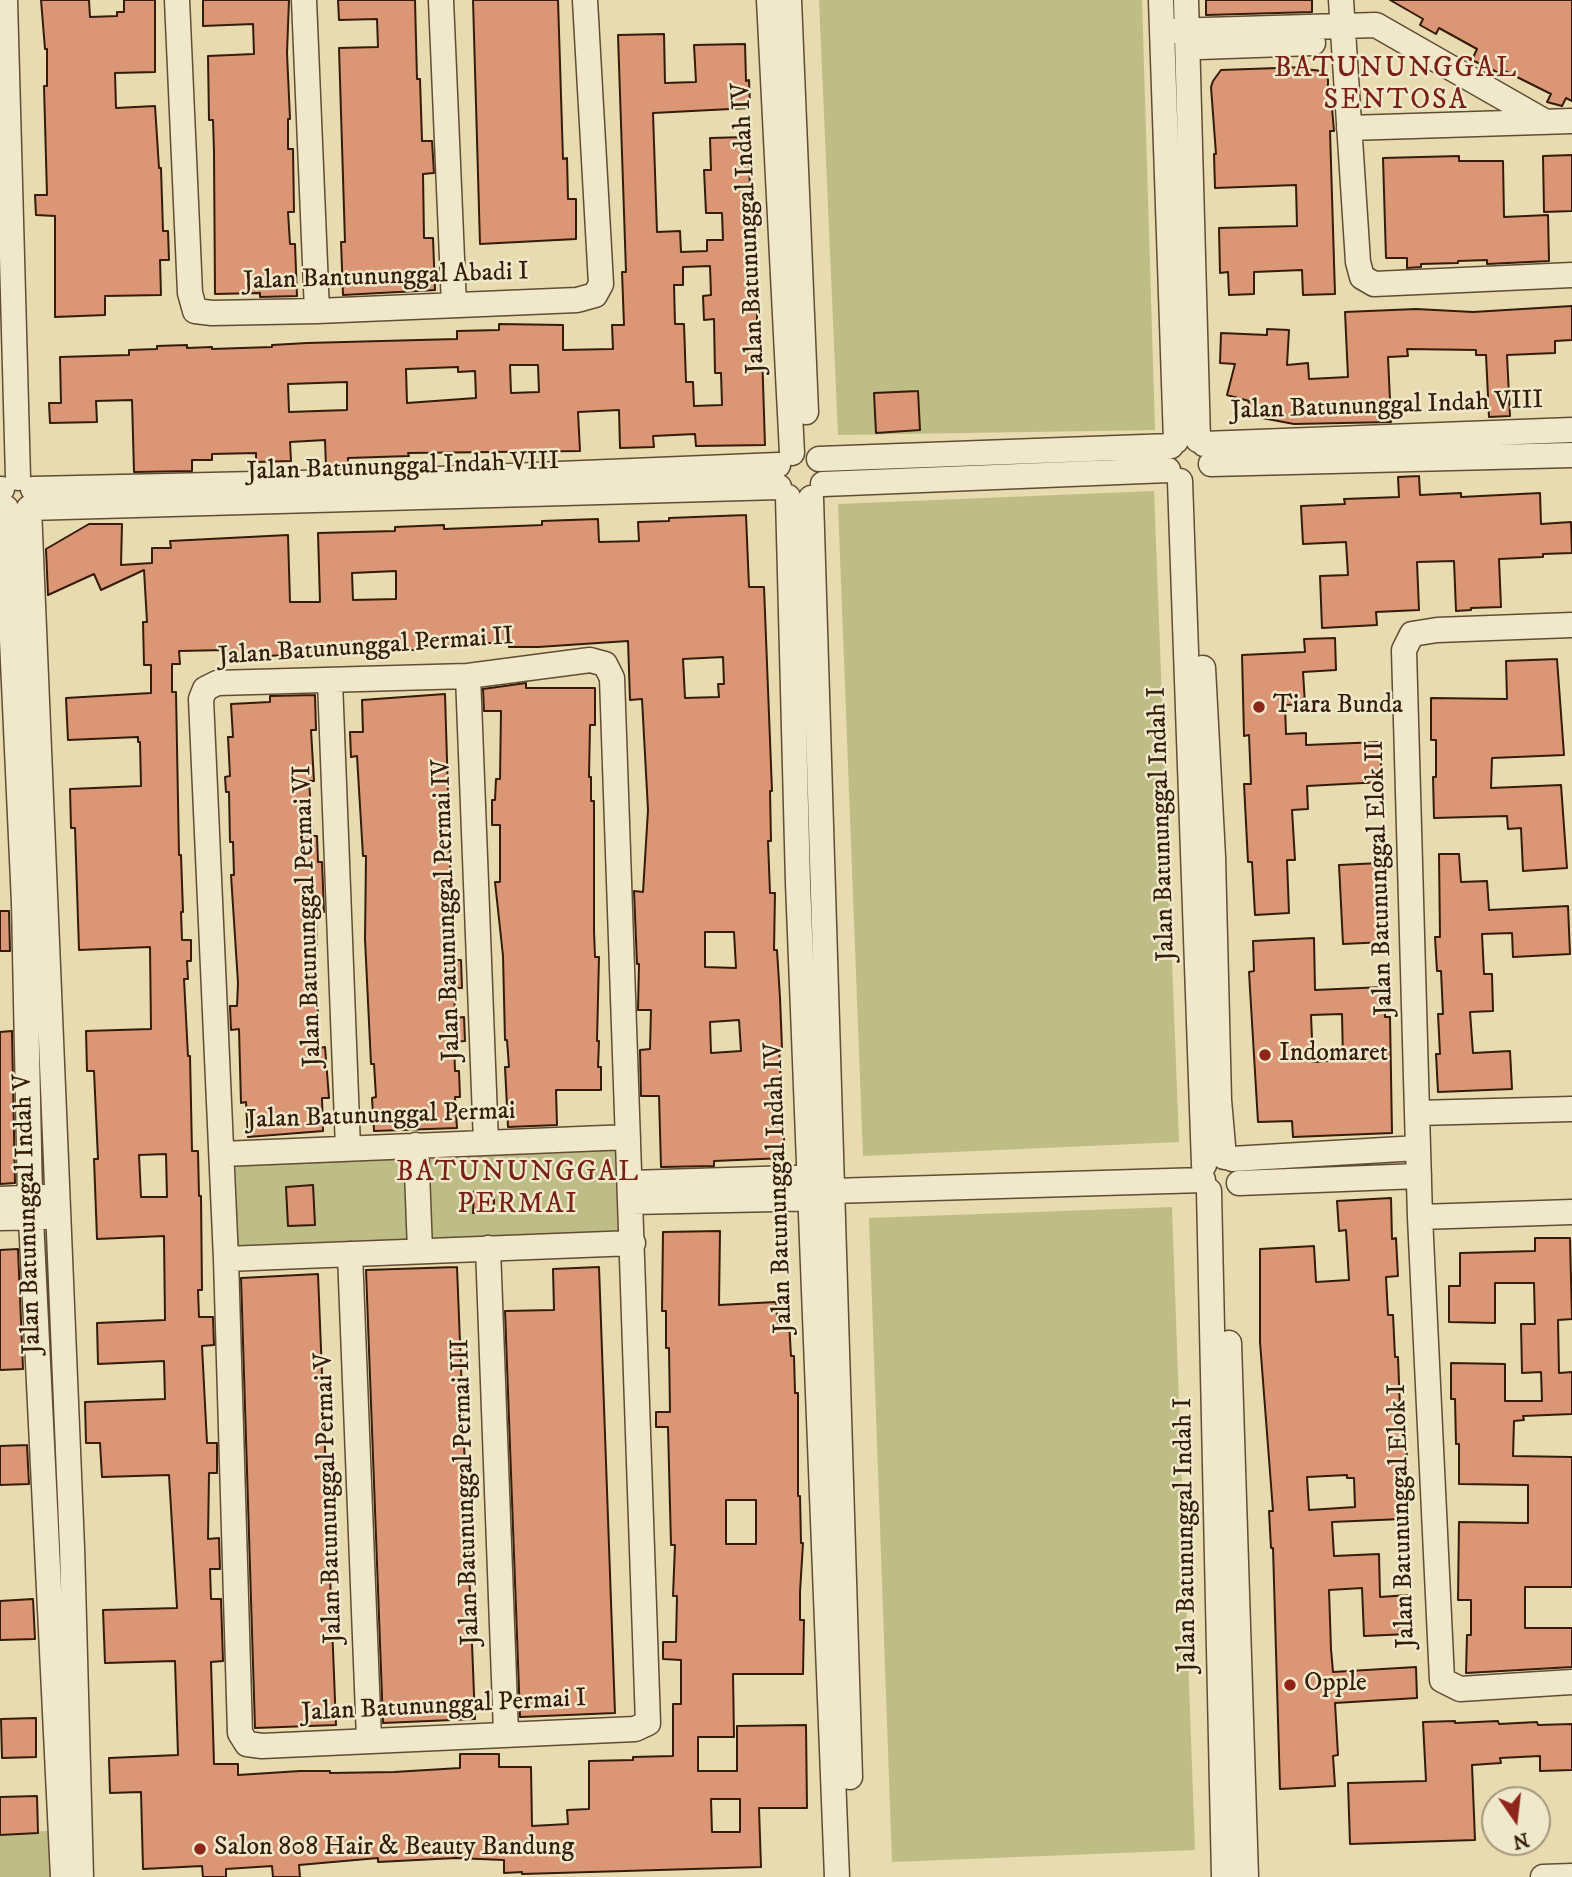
<!DOCTYPE html>
<html>
<head>
<meta charset="utf-8">
<style>
  body { margin:0 }
  #map { position:relative; width:1572px; height:1877px; overflow:hidden; background:#e8dbaf; font-family:"IM FELL DW Pica",serif }
  canvas { display:block }
  .north { position:absolute; left:1481px; top:1786px; width:70px; height:70px; box-sizing:border-box; background:#f0e8cb; border:2px solid #a5967e; border-radius:50%; rotate:166deg; font-size:19px; font-weight:700; line-height:28px; text-align:center; color:#351c0a }
  .north::after { content:''; display:block; margin:auto; width:24px; height:32px; background:#8f2418; clip-path:polygon(50% 0,100% 100%,50% 72%,0 100%) }
</style>
</head>
<body>
<div id="map">
<canvas width="1572" height="1877"></canvas>
<div class="north">N</div>
</div>
<script>
const g = document.querySelector('canvas').getContext('2d');
g.lineJoin = 'round';
function fillPath(path, color) { g.fillStyle = color; g.fill(path, 'evenodd'); }
const shape = rows => new Path2D(rows.map(r => 'M' + r).join(''));
function trace(path, color, width, dash) { g.strokeStyle = color; g.lineWidth = width; g.lineCap = dash ? 'butt' : 'round'; g.setLineDash(dash || []); g.stroke(path); }
function write(font, color, halo, rows, align = 'center') {
  g.font = font + ' "IM FELL DW Pica",serif'; g.lineWidth = 5; g.setLineDash([]); g.textBaseline = 'middle'; g.strokeStyle = halo; g.fillStyle = color; for (const [text, x, y, turn = 0] of rows) {
    g.save(); g.translate(x, y); g.rotate((+turn || 0) * Math.PI / 180); g.textAlign = isNaN(turn) ? turn : align; if (halo) g.strokeText(text, 0, 0); g.fillText(text, 0, 0); g.restore();
  }
}
fillPath(shape([
  [819,0,1142,0,1155,430,838,435],
  [1154,491,1179,1142,863,1156,838,504],
  [626,1140,630,1241,224,1255,221,1158],
  [1172,1207,1195,1850,892,1862,869,1218],
  [49,1831,50,1877,0,1877,0,1832]
]), '#bebd85');
const building = shape([
  [41,0,89,0,90,17,117,16,117,12,124,12,124,0,155,0,155,72,115,73,116,108,155,106,159,168,161,168,163,231,168,231,169,260,160,260,161,295,105,296,105,315,55,317,55,216,36,215,35,195,47,195,44,86,47,86,47,49,45,49,41,0],
  [203,0,289,0,287,53,290,119,288,119,288,149,293,149,294,212,288,212,290,244,295,244,297,296,260,297,260,293,215,294,214,152,213,120,209,120,208,56,254,54,253,24,203,26,203,0],
  [338,0,415,0,417,79,420,79,422,141,432,141,434,173,423,174,424,238,433,238,435,290,343,295,341,242,345,242,339,48,378,47,377,19,339,20,338,0],
  [473,0,558,0,563,159,567,158,568,199,576,199,576,239,480,244,473,0],
  [1206,0,1312,0,1312,12,1206,15,1206,0],
  [1390,0,1572,0,1572,101,1566,98,1562,106,1547,102,1551,94,1505,71,1503,75,1472,60,1477,49,1439,28,1436,34,1420,25,1423,19,1390,0],
  [664,34,665,83,696,82,694,45,745,44,746,81,749,80,750,108,653,113,657,232,680,231,681,252,707,251,707,240,723,240,722,213,706,213,704,170,711,170,710,138,748,137,751,211,753,239,756,239,756,265,750,265,751,294,757,294,757,320,761,320,765,445,696,446,695,434,653,436,654,447,620,448,619,410,578,412,580,451,408,453,409,456,348,458,348,465,326,467,325,440,290,442,291,461,256,462,256,453,212,454,212,460,192,460,192,471,134,472,132,400,96,401,97,422,50,423,49,403,61,403,60,357,129,355,129,350,157,349,157,346,187,345,187,348,212,347,212,349,272,347,272,345,307,343,457,339,457,331,499,330,499,324,563,325,563,350,613,349,612,325,624,325,622,272,626,272,618,35,664,34],
  [710,266,711,295,703,296,704,320,714,319,715,373,721,373,722,405,694,406,693,382,686,382,684,324,675,324,674,285,683,285,683,267,710,266],
  [510,365,538,365,539,392,511,393,510,365],
  [458,367,458,372,475,371,476,398,407,403,406,369,458,367],
  [347,382,347,410,289,412,288,384,347,382],
  [1306,67,1306,69,1321,71,1326,74,1328,80,1328,108,1332,108,1334,131,1330,131,1335,294,1303,295,1302,270,1254,272,1254,294,1229,295,1228,272,1220,273,1219,228,1297,226,1296,185,1215,188,1214,154,1216,154,1211,87,1213,81,1221,70,1306,67],
  [1572,155,1572,211,1544,212,1543,156,1572,155],
  [1459,156,1459,161,1503,161,1504,217,1548,215,1549,261,1487,264,1487,260,1458,261,1458,263,1421,264,1421,267,1407,268,1407,258,1386,258,1383,158,1459,156],
  [1572,306,1572,340,1555,341,1555,353,1507,355,1510,416,1489,417,1486,355,1476,355,1476,350,1407,349,1408,356,1388,357,1391,422,1294,424,1246,415,1249,401,1227,395,1235,364,1220,363,1221,333,1267,335,1267,329,1289,330,1287,365,1308,363,1309,379,1348,377,1345,312,1416,309,1473,312,1572,306],
  [918,391,920,430,876,433,874,393,918,391],
  [1419,476,1420,495,1461,493,1461,497,1540,493,1541,524,1571,522,1572,553,1543,554,1543,557,1499,559,1501,607,1471,608,1471,610,1456,611,1454,561,1417,562,1419,610,1376,612,1377,625,1322,628,1320,576,1348,575,1346,542,1303,544,1301,506,1345,504,1344,499,1399,497,1398,477,1419,476],
  [746,515,749,587,764,587,772,791,770,791,771,841,768,841,770,893,775,893,774,950,777,950,780,998,782,1048,779,1048,785,1158,714,1161,714,1166,661,1167,659,1096,641,1096,640,1050,650,1049,651,1010,638,1010,639,964,637,964,634,891,643,892,648,810,642,699,630,700,628,641,538,647,509,647,509,643,452,643,452,645,425,646,425,650,369,650,369,652,343,653,343,656,306,657,306,654,226,658,226,650,179,651,180,664,172,664,172,692,176,692,179,855,181,855,183,912,181,912,182,940,191,940,191,961,187,961,188,979,184,979,188,1056,190,1056,192,1151,198,1151,199,1196,201,1196,202,1290,198,1290,199,1317,213,1317,214,1345,202,1346,207,1443,217,1443,217,1473,209,1473,208,1539,219,1538,220,1569,210,1569,211,1599,221,1599,223,1661,211,1662,214,1764,238,1764,238,1775,300,1771,330,1771,330,1773,394,1772,460,1768,460,1754,499,1754,499,1767,531,1767,532,1826,568,1824,567,1810,589,1809,589,1761,633,1760,633,1757,673,1756,673,1704,681,1704,681,1660,663,1659,663,1642,676,1642,677,1596,673,1596,675,1545,671,1545,668,1427,656,1427,656,1412,670,1412,669,1348,666,1348,666,1311,662,1311,663,1232,720,1231,719,1305,776,1302,778,1323,789,1322,791,1356,794,1356,795,1393,798,1393,798,1496,800,1496,801,1543,803,1543,800,1592,800,1620,804,1620,803,1674,733,1674,734,1737,698,1737,698,1771,737,1771,737,1726,806,1725,807,1808,759,1808,761,1867,522,1874,522,1872,504,1873,504,1860,456,1858,378,1862,378,1858,299,1865,300,1877,273,1877,272,1866,226,1869,226,1877,203,1877,202,1866,143,1869,141,1792,110,1793,109,1758,178,1755,175,1661,105,1663,103,1610,177,1608,169,1475,102,1477,100,1443,86,1443,85,1402,165,1399,164,1361,98,1364,97,1323,165,1320,164,1236,97,1239,94,1159,98,1159,94,1071,87,1071,86,1031,151,1029,150,947,79,950,75,828,71,828,70,789,141,786,140,742,138,742,138,737,68,740,66,698,151,693,151,665,144,665,143,622,147,622,144,570,101,590,94,574,48,595,46,549,89,524,122,524,121,565,152,563,152,548,171,548,170,541,288,535,290,602,320,602,318,533,395,531,395,527,444,525,444,529,542,525,542,521,598,519,599,542,639,541,638,522,669,521,669,518,746,515],
  [396,571,396,599,353,600,352,573,396,571],
  [723,657,724,684,718,684,719,697,685,698,683,659,723,657],
  [705,932,734,932,736,968,705,967,705,932],
  [739,1020,741,1051,711,1053,710,1022,739,1020],
  [166,1154,167,1197,141,1197,139,1155,166,1154],
  [726,1500,756,1500,756,1544,726,1544,726,1500],
  [711,1799,740,1799,740,1832,712,1832,711,1799],
  [1335,638,1336,670,1303,672,1305,704,1285,705,1286,734,1306,733,1306,745,1380,742,1382,782,1307,786,1308,809,1292,810,1295,860,1287,860,1289,913,1255,915,1252,862,1248,862,1244,784,1251,784,1249,735,1244,736,1242,655,1305,652,1304,639,1335,638],
  [1557,659,1564,755,1492,758,1491,788,1561,785,1567,868,1523,871,1521,828,1508,829,1507,816,1434,818,1433,777,1436,777,1436,740,1431,740,1431,698,1507,699,1506,661,1557,659],
  [526,683,526,688,595,688,595,725,590,725,589,777,591,777,591,801,594,801,594,931,595,957,599,957,597,1041,599,1041,598,1067,601,1067,601,1090,556,1090,557,1125,508,1127,505,1067,509,1067,507,1040,505,1040,503,956,495,882,500,882,500,825,492,825,492,800,495,800,496,779,500,779,501,711,484,711,483,689,526,683],
  [445,694,453,960,461,960,462,988,454,988,455,1018,464,1017,465,1041,454,1042,455,1071,459,1071,460,1097,455,1097,457,1128,374,1131,372,1098,376,1097,374,1064,371,1064,365,939,366,856,363,856,357,756,351,757,350,732,363,732,362,700,445,694],
  [315,695,316,730,311,730,314,781,309,781,313,836,317,836,318,862,322,862,324,912,316,913,317,966,315,966,320,1048,325,1047,329,1098,322,1098,323,1131,248,1137,246,1102,241,1103,239,1029,231,1030,230,1006,237,1006,238,983,231,875,234,875,233,842,230,842,229,792,226,792,225,777,230,776,228,737,233,737,231,704,270,702,270,696,315,695],
  [1439,854,1459,854,1461,882,1487,881,1489,910,1568,906,1570,954,1513,957,1512,933,1482,934,1484,974,1492,974,1493,1011,1470,1012,1473,1053,1510,1051,1512,1089,1438,1092,1436,1054,1440,1054,1438,1014,1443,1014,1441,971,1437,971,1435,937,1440,937,1439,854],
  [1380,863,1386,942,1343,944,1339,865,1380,863],
  [0,911,9,911,10,951,0,951,0,911],
  [1314,938,1315,990,1384,987,1385,1017,1390,1017,1392,1133,1293,1137,1292,1121,1258,1122,1250,989,1249,972,1254,971,1253,941,1314,938],
  [1342,1014,1343,1060,1313,1062,1311,1015,1342,1014],
  [12,1031,15,1183,0,1184,0,1032,12,1031],
  [313,1185,315,1225,288,1226,286,1187,313,1185],
  [474,1192,494,1192,494,1213,473,1213,474,1192],
  [1391,1198,1392,1239,1396,1238,1398,1276,1386,1277,1388,1315,1393,1315,1395,1357,1398,1357,1400,1409,1404,1409,1408,1475,1400,1475,1402,1519,1332,1522,1334,1556,1379,1554,1380,1597,1408,1595,1409,1634,1364,1636,1362,1588,1329,1590,1331,1649,1333,1672,1416,1667,1417,1698,1335,1703,1338,1755,1333,1756,1335,1786,1280,1789,1273,1548,1271,1548,1269,1511,1273,1511,1260,1342,1260,1249,1314,1246,1316,1282,1349,1280,1346,1230,1339,1231,1337,1201,1391,1198],
  [1347,1475,1347,1478,1354,1478,1355,1507,1309,1510,1307,1477,1347,1475],
  [1535,1238,1570,1238,1572,1319,1558,1320,1559,1373,1572,1372,1572,1414,1523,1416,1524,1420,1514,1421,1513,1456,1572,1457,1572,1587,1525,1587,1525,1628,1572,1628,1572,1667,1466,1673,1467,1635,1471,1635,1471,1600,1458,1600,1459,1522,1528,1523,1528,1485,1459,1484,1459,1444,1456,1444,1455,1399,1451,1399,1451,1363,1505,1364,1505,1401,1542,1401,1541,1372,1522,1373,1521,1324,1535,1324,1534,1283,1495,1283,1495,1323,1449,1322,1449,1286,1460,1286,1460,1253,1535,1251,1535,1238],
  [18,1249,23,1369,0,1370,0,1250,18,1249],
  [457,1267,475,1719,383,1723,366,1270,457,1267],
  [599,1267,615,1713,520,1717,505,1311,554,1310,553,1269,599,1267],
  [318,1274,336,1725,255,1728,241,1278,318,1274],
  [27,1445,29,1484,0,1485,0,1446,27,1445],
  [33,1599,35,1639,0,1640,0,1601,33,1599],
  [36,1718,36,1757,2,1758,1,1719,36,1718],
  [1455,1721,1455,1723,1498,1721,1499,1724,1537,1722,1538,1725,1572,1724,1572,1770,1540,1771,1540,1756,1500,1758,1501,1763,1472,1765,1475,1840,1350,1844,1348,1783,1426,1781,1423,1722,1455,1721],
  [37,1796,38,1833,0,1835,0,1797,37,1796]
]);
fillPath(building, '#db9775');
trace(building, '#351c0a', 2);
const minor = shape([
  [5,0,18,478],
  [177,0,190,293,195,311,212,313,317,311,577,300,595,295,601,284,585,0],
  [304,0,317,311],
  [441,0,454,305],
  [769,0,792,453],
  [789,0,806,412],
  [1161,0,1176,441],
  [1186,0,1198,440],
  [1341,0,1358,262,1362,277,1374,284,1572,275],
  [1171,31,1376,25,1544,121],
  [1199,47,1313,43],
  [1349,128,1572,121],
  [1204,444,1572,430],
  [819,459,1171,446],
  [1211,464,1572,455],
  [1180,481,1204,1165],
  [823,484,1168,470],
  [0,489,2,489],
  [33,489,389,481,778,465],
  [788,497,798,883,837,1877],
  [811,498,850,1777],
  [0,508,6,508,24,903,30,1198,63,1877],
  [590,660,605,664,612,678,648,1723,635,1729,262,1746,247,1744,240,1733,226,1259,201,699,205,689,217,683,468,676,590,660],
  [1203,668,1213,857,1219,1100,1224,1157],
  [468,676,486,1143],
  [330,681,348,1148],
  [1572,1109,1417,1113,1420,1217,1572,1212],
  [1417,1113,1404,650,1412,634,1437,630,1572,625],
  [416,1145,420,1251],
  [222,1154,628,1137],
  [1232,1159,1418,1148],
  [630,1183,826,1177],
  [1239,1183,1419,1176],
  [832,1191,1203,1180],
  [1209,1191,1224,1877],
  [0,1199,45,1197],
  [631,1202,825,1198],
  [1420,1217,1442,1680,1460,1689,1572,1682],
  [0,1218,45,1217],
  [488,1248,506,1733],
  [350,1254,369,1739],
  [226,1259,633,1243],
  [1229,1343,1246,1877],
  [81,1877,72,1547,29,508,779,487],
  [1543,1877,1572,1876]
]);
trace(minor, '#624c33', 27);
trace(minor, '#f0e8cb', 24);
for (const [x, y, r, color] of [
  [1259,707,7,"#8f2418"],
  [1265,1055,7,"#8f2418"],
  [1290,1685,7,"#8f2418"],
  [200,1849,7,"#8f2418"]
]) { const dot = new Path2D(); dot.arc(x, y, r, 0, 2 * Math.PI); g.fillStyle = color; g.fill(dot); trace(dot, '#f0e8cb', 2.5); }
write('26px', '#351c0a', '#f0e8cb', [
  ["Jalan Batununggal Indah IV",750,228,-93],
  ["Jalan Bantununggal Abadi I",386,278,-2],
  ["Jalan Batununggal Indah VIII",1387,407,-2],
  ["Jalan Batununggal Indah VIII",403,468,-2],
  ["Jalan Batununggal Permai II",366,648,-4],
  ["Jalan Batununggal Indah I",1163,824,-92],
  ["Jalan Batununggal Elok II",1381,878,-92],
  ["Jalan Batununggal Permai IV",448,910,-92],
  ["Jalan Batununggal Permai VI",309,916,-92],
  ["Jalan Batununggal Permai",381,1117,-2],
  ["Jalan Batununggal Indah IV",780,1188,-92],
  ["Jalan Batununggal Indah V",29,1214,-92],
  ["Jalan Batununggal Permai III",467,1492,-92],
  ["Jalan Batununggal Permai V",330,1498,-92],
  ["Jalan Batununggal Elok I",1403,1516,-92],
  ["Jalan Batununggal Indah I",1187,1535,-91],
  ["Jalan Batununggal Permai I",444,1707,-3]
]);
write('26px', '#351c0a', '#f0e8cb', [
  ["Tiara Bunda",1273,707],
  ["Indomaret",1279,1055],
  ["Opple",1304,1685],
  ["Salon 808 Hair & Beauty Bandung",214,1849]
], 'left');
g.letterSpacing = '2px';
write('28px', '#7a1f14', '#f0e8cb', [
  ["BATUNUNGGAL",1396,70],
  ["SENTOSA",1396,102],
  ["BATUNUNGGAL",518,1174],
  ["PERMAI",518,1206]
]);
g.letterSpacing = '0px';
</script>
</body>
</html>
